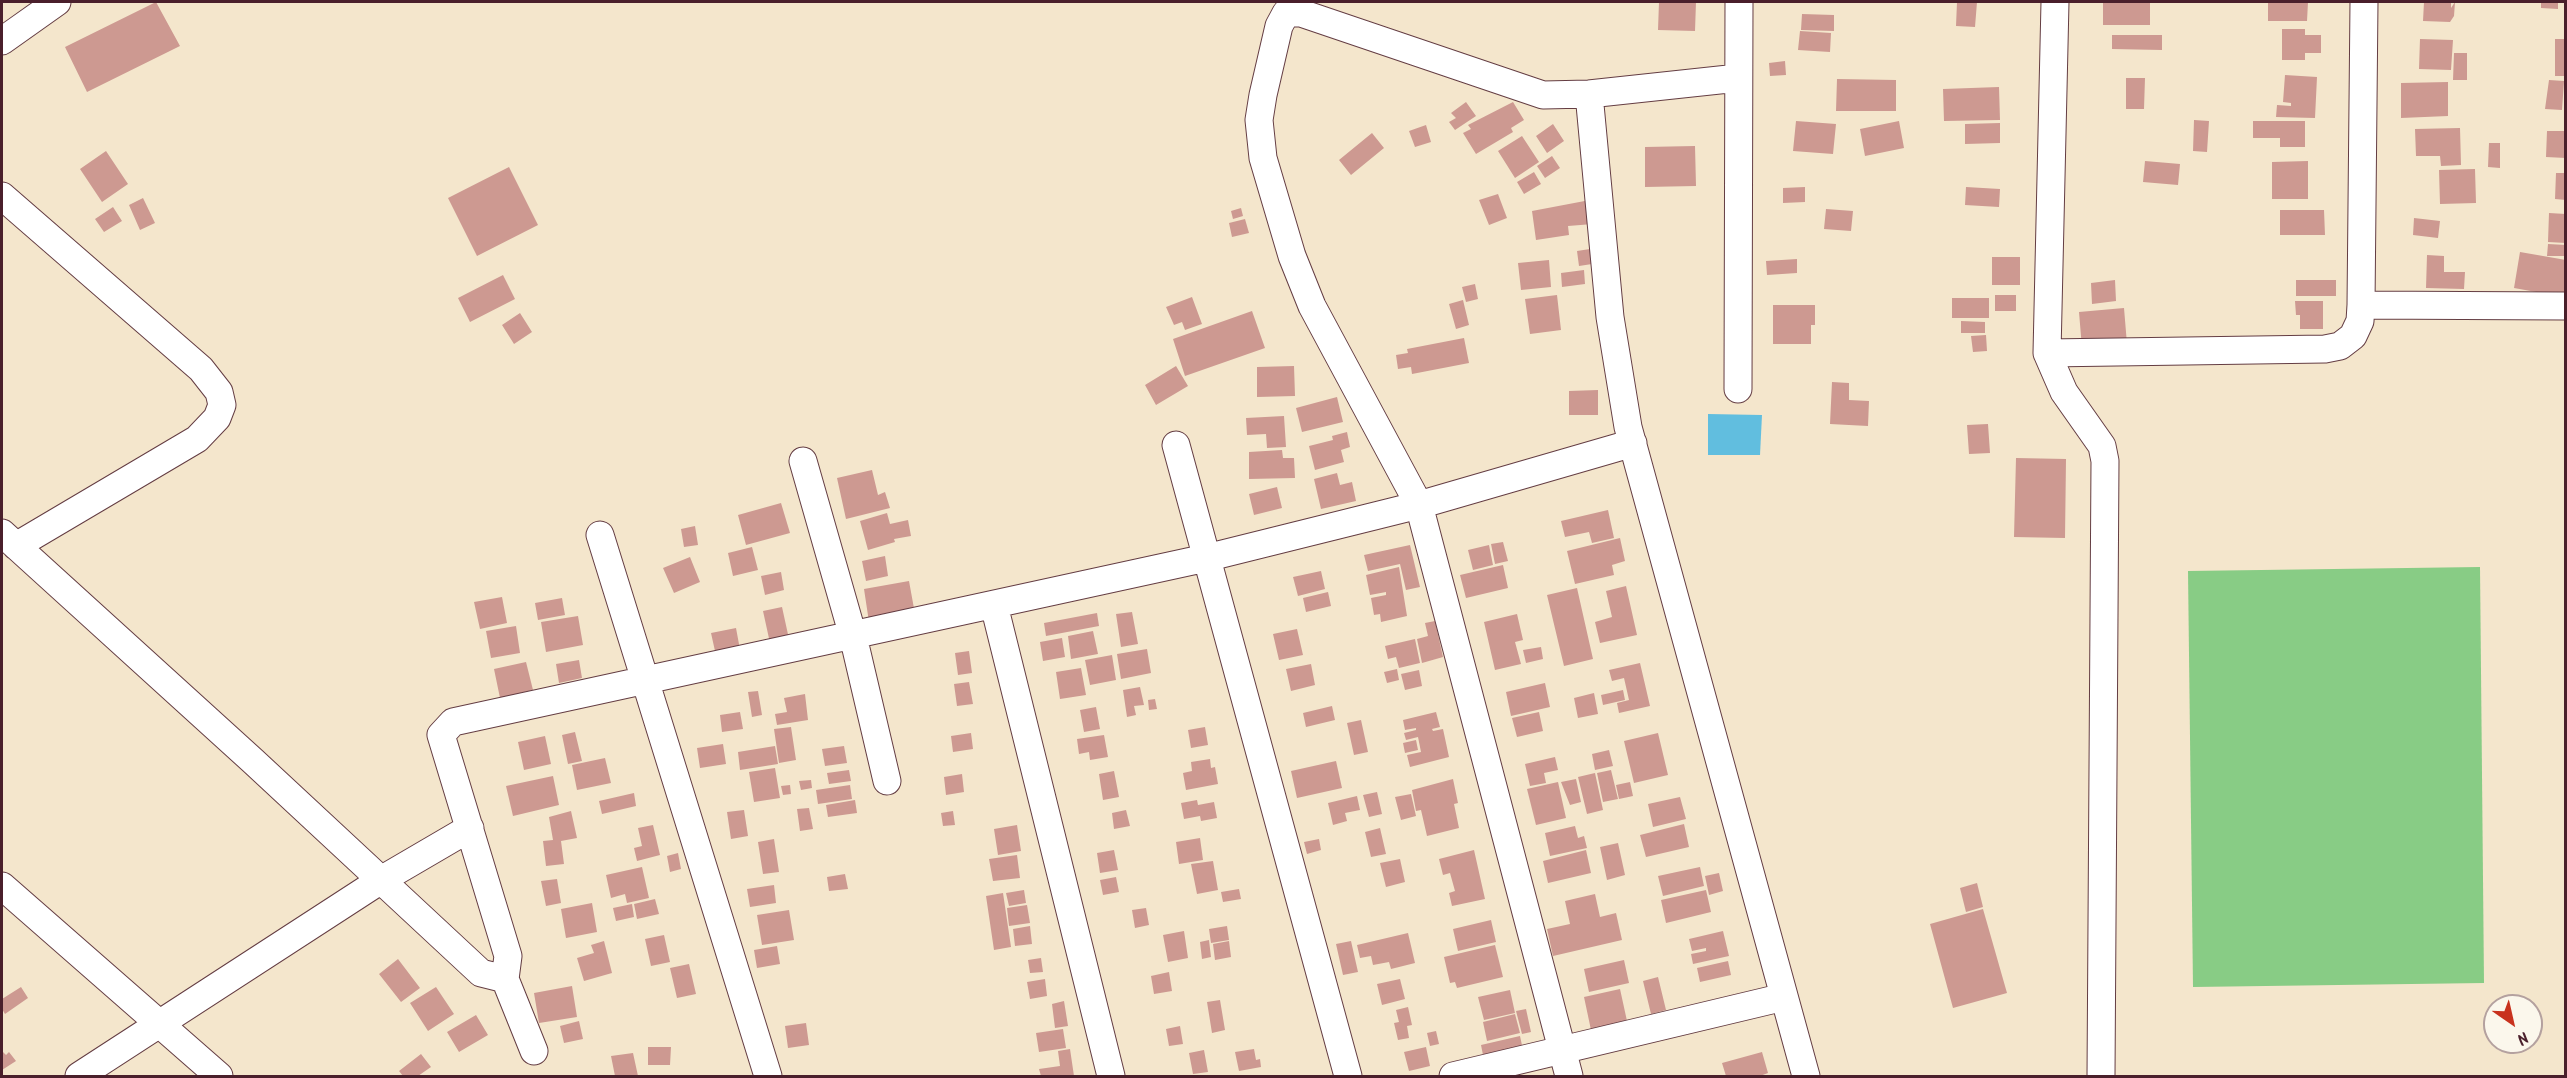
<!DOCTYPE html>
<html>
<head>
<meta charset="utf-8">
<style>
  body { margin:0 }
  #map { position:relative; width:2567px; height:1078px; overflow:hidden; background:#f4e6cc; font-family:Kalam,sans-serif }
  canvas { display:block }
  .frame { position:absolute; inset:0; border:3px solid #4a1f2b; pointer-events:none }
  .north { position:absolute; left:2483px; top:994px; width:60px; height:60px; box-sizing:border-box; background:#fbf7ec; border:2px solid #b4a19f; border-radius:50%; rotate:146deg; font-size:16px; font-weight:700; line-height:24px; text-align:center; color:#4a1f2b }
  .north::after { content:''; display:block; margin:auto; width:21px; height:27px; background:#c8321e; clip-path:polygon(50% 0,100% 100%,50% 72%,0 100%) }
</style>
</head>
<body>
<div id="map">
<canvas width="2567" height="1078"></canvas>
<div class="frame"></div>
<div class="north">N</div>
</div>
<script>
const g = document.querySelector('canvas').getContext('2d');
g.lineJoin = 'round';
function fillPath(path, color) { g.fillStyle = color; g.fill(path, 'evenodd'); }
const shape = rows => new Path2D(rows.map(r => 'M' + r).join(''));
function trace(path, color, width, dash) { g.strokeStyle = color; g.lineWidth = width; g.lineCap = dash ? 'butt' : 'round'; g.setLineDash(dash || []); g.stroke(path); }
fillPath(shape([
  [2480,567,2484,983,2193,987,2188,571]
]), '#88cc85');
fillPath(shape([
  [1708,414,1762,415,1760,455,1708,455]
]), '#61bedf');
fillPath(shape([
  [156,2,180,46,87,92,65,47],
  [1659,2,1696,2,1695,31,1658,30],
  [1957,2,1977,2,1975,27,1956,26],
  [2103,2,2150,2,2150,25,2103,25],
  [2268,2,2308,2,2307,21,2268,21],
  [2424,2,2451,2,2451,8,2455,2,2454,16,2450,22,2423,21],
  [2541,2,2558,2,2558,9,2541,8],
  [1802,14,1834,15,1834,31,1801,30],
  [2282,29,2305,29,2305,35,2321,35,2321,53,2305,53,2305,60,2282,60],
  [1800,31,1831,33,1830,52,1798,50],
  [2112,35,2162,35,2162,50,2112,49],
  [2420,39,2453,40,2451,70,2419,69],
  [2555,39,2566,39,2566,76,2555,76],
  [2454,53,2467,53,2467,80,2453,80],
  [1785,61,1786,75,1770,76,1769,63],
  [2285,75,2317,77,2315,118,2276,117,2277,105,2291,106,2291,103,2283,102],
  [2126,78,2145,78,2144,109,2126,109],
  [1837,79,1896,80,1896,111,1836,111],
  [2549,80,2564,81,2562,110,2545,109],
  [2448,82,2448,116,2401,118,2401,83],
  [1999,87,2000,120,1944,121,1943,89],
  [1466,102,1476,116,1455,130,1449,122,1456,118,1451,113],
  [1513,102,1524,120,1511,128,1513,132,1476,154,1463,133,1471,129,1468,125],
  [2194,120,2209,121,2207,152,2193,151],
  [1796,121,1836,124,1833,154,1793,151],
  [1899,121,1904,148,1865,156,1860,129],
  [2253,121,2305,121,2305,147,2280,147,2280,138,2253,138],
  [2000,123,2000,143,1965,144,1965,124],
  [1553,124,1564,141,1547,153,1536,136],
  [1426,125,1431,142,1415,147,1409,131],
  [2460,128,2461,165,2441,166,2440,156,2416,156,2415,129],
  [2547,131,2566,131,2566,158,2546,157],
  [1372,133,1384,148,1351,175,1339,160],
  [1522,136,1539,162,1515,178,1498,151],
  [2489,143,2500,143,2500,168,2488,167],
  [1695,146,1696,186,1645,187,1645,147],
  [106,151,128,184,102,202,80,169],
  [1552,156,1560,168,1545,178,1537,166],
  [2145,161,2180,164,2178,185,2143,182],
  [2308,161,2308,199,2272,199,2272,162],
  [509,167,538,225,477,256,448,198],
  [2475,169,2476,203,2440,204,2439,170],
  [1534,172,1541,184,1524,194,1517,182],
  [2556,173,2566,173,2566,200,2555,199],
  [1805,187,1805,202,1783,203,1783,188],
  [1966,187,2000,189,1999,207,1965,205],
  [1498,194,1507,218,1489,225,1479,200],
  [143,198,155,223,140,230,129,205],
  [1590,200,1593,224,1568,226,1569,235,1536,240,1532,211],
  [113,207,122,221,104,232,95,219],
  [1241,208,1243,216,1233,219,1231,211],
  [1826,209,1853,211,1851,231,1824,229],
  [2280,210,2324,210,2325,235,2280,235],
  [2549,213,2566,214,2566,243,2548,242],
  [2414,218,2440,221,2438,238,2413,235],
  [1245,219,1249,233,1232,237,1229,223],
  [2548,244,2566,245,2566,256,2547,256],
  [1590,249,1592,264,1579,266,1577,251],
  [2520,252,2566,260,2564,297,2514,288],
  [2427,255,2444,256,2444,272,2465,272,2464,289,2426,288],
  [1992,257,2020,257,2020,285,1992,285],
  [1797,259,1797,273,1767,275,1766,261],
  [1549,260,1551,287,1521,290,1518,263],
  [1584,270,1585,284,1562,287,1561,273],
  [503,275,515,299,470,322,458,298],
  [2115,280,2116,301,2092,304,2091,283],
  [2296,280,2336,280,2336,296,2296,296],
  [1475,284,1478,299,1466,302,1462,287],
  [1557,295,1561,330,1530,334,1525,299],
  [1995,295,2016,295,2016,311,1995,311],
  [1192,297,1202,324,1185,330,1182,322,1174,325,1166,307],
  [1952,298,1989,298,1989,318,1952,318],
  [1463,300,1469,325,1456,329,1449,304],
  [2295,301,2323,301,2323,329,2300,329,2300,315,2296,315],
  [1773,305,1815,305,1815,325,1811,325,1811,344,1773,344],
  [2124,308,2127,344,2082,348,2079,312],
  [1252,311,1265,348,1185,376,1173,339],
  [520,313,532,332,514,344,502,325],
  [1961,321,1985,322,1985,333,1961,333],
  [1986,335,1987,351,1973,352,1971,336],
  [1464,338,1469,363,1412,374,1411,367,1398,369,1396,355,1408,353,1407,349],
  [1176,366,1188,386,1156,405,1145,385],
  [1294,366,1295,396,1257,397,1257,367],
  [1832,382,1849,383,1849,400,1869,401,1868,426,1830,424],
  [1598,390,1598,415,1569,415,1569,391],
  [1337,397,1343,422,1302,432,1296,408],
  [1284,416,1286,447,1267,448,1266,434,1247,435,1246,418],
  [1988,424,1990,453,1969,454,1967,425],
  [1347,432,1350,447,1341,450,1344,462,1315,470,1309,446,1333,440,1332,436],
  [1282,450,1283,458,1294,458,1295,478,1249,479,1249,452],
  [2016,458,2066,459,2065,538,2014,537],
  [872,470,878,495,885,492,890,508,846,519,837,478],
  [1337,473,1340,485,1352,482,1356,501,1321,509,1314,479],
  [1277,487,1282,508,1254,515,1249,494],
  [781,503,790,533,746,545,738,515],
  [1608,510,1614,538,1592,543,1589,532,1565,537,1561,521],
  [887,513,890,524,908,520,911,536,894,539,895,542,868,550,860,521],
  [695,526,698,545,684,547,681,529],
  [1620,538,1625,561,1612,565,1614,575,1575,584,1567,551],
  [1503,542,1508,561,1495,564,1491,544],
  [1410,545,1420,587,1406,590,1400,564,1368,571,1364,555],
  [1489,545,1493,565,1473,570,1468,550],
  [752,547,758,570,733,576,728,553],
  [885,556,888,576,866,581,862,561],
  [690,557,700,582,674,593,663,568],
  [1503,565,1508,588,1466,598,1460,575],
  [1399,567,1407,616,1381,622,1380,614,1374,615,1371,598,1386,595,1386,592,1370,595,1366,575],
  [1321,571,1325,589,1298,596,1293,577],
  [781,572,784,590,765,595,761,576],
  [909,581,915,614,869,622,864,589],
  [1626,586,1637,635,1600,643,1595,622,1612,617,1606,591],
  [1577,588,1593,659,1564,666,1547,595],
  [1328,592,1331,606,1306,612,1303,598],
  [502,597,507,623,480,629,474,602],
  [562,598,565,615,538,620,535,603],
  [782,607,789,639,770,643,763,611],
  [1132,612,1138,644,1121,647,1116,614],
  [1097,613,1099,626,1046,636,1044,623],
  [1517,614,1523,640,1515,642,1521,664,1495,670,1484,622],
  [578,616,583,645,546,652,541,622],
  [1435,621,1443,657,1422,663,1417,639,1428,636,1425,623],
  [516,626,520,653,491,658,486,631],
  [736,628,741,655,717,660,711,633],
  [1297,629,1303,655,1279,660,1273,634],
  [1093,631,1098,654,1071,659,1068,636],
  [1062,638,1065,657,1043,661,1040,642],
  [1415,639,1420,663,1399,668,1396,657,1388,659,1385,646],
  [1541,647,1543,659,1526,663,1523,650],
  [1147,649,1151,673,1121,679,1117,654],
  [969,651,972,673,958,675,955,653],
  [1112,655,1116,680,1090,685,1085,660],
  [579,660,582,678,559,683,556,664],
  [526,662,533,690,500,698,494,669],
  [1640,663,1650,706,1619,713,1617,703,1629,700,1624,678,1612,681,1609,670],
  [1311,664,1315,685,1291,691,1286,669],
  [1081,668,1086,695,1060,699,1056,672],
  [1397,669,1399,680,1387,683,1384,672],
  [1419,670,1422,686,1405,690,1401,674],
  [969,682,973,704,957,706,954,684],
  [1545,683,1550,707,1511,716,1506,692],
  [1140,687,1144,705,1134,706,1136,715,1127,717,1123,690],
  [1623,690,1625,700,1603,705,1601,695],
  [758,691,762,715,752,717,748,692],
  [1594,693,1598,714,1578,718,1574,698],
  [805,694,808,720,777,725,775,714,787,712,784,698],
  [1155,699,1157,709,1149,710,1148,700],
  [1332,706,1335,720,1306,727,1303,713],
  [1096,707,1100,729,1084,732,1080,710],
  [740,712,743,729,722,732,720,715],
  [1436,712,1440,727,1432,729,1433,731,1443,729,1449,757,1410,767,1407,755,1421,752,1418,737,1406,740,1404,733,1416,730,1416,728,1405,730,1403,720],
  [1539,712,1543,731,1517,737,1512,718],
  [1361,720,1368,752,1354,755,1347,723],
  [791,727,796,760,779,763,774,729],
  [1205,727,1208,745,1191,748,1188,730],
  [575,732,582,761,568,764,562,735],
  [971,733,973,749,953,752,951,736],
  [1658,733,1668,775,1634,783,1624,741],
  [1104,735,1108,757,1090,760,1089,752,1079,754,1077,739],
  [545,736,551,764,524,770,518,742],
  [1416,740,1418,750,1405,753,1403,743],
  [723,744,726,764,700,768,697,748],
  [775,746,778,764,740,770,738,752],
  [844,746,847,763,825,766,822,749],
  [1609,750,1613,766,1595,770,1592,754],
  [1555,757,1558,770,1544,773,1546,783,1530,786,1525,764],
  [605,758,611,783,577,790,572,765],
  [1210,759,1211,768,1215,767,1218,784,1186,790,1183,773,1192,771,1191,762],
  [1336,761,1342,788,1297,798,1291,771],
  [775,768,780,798,754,802,749,772],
  [849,770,851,781,829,784,827,773],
  [1611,770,1618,799,1603,802,1597,773],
  [1114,771,1119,797,1103,800,1099,774],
  [1595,773,1603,810,1587,814,1578,777],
  [962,774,964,792,946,795,944,777],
  [553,776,559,805,513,816,506,786],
  [1453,779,1458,803,1454,804,1459,828,1427,836,1421,810,1416,811,1412,790],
  [1576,779,1581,802,1570,805,1561,782],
  [811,780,812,788,801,790,799,781],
  [1558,782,1566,818,1536,825,1527,789],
  [1630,782,1633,796,1619,799,1616,785],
  [790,785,791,794,783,795,781,786],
  [850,785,852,799,818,804,816,790],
  [1377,792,1382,814,1369,817,1363,795],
  [634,793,636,806,602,814,599,801],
  [1411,794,1416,816,1401,820,1395,797],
  [1357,796,1360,810,1345,813,1347,821,1333,825,1328,803],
  [1680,797,1686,819,1653,827,1648,804],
  [855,800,857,813,828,817,826,805],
  [1197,800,1198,805,1214,802,1217,818,1201,821,1200,816,1184,819,1181,803],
  [809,808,813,829,800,831,797,809],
  [744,810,748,836,731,839,727,812],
  [1126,810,1130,826,1114,829,1112,813],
  [571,811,577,838,561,841,564,864,546,866,543,841,553,840,549,817],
  [953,811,955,825,943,826,941,813],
  [1684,824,1689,847,1646,857,1640,835],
  [653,825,660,855,637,861,634,848,642,846,638,828],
  [1017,825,1021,851,998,855,994,829],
  [1575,826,1578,838,1584,836,1587,848,1550,856,1545,833],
  [1380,828,1386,854,1371,857,1365,832],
  [1200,838,1203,860,1179,864,1176,842],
  [774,839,779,872,763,874,758,842],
  [1319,839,1321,850,1307,854,1304,842],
  [1618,843,1625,875,1607,880,1600,847],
  [1114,850,1118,870,1100,873,1097,853],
  [1474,850,1485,899,1452,906,1449,893,1455,891,1450,873,1443,875,1439,859],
  [1586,850,1591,873,1548,883,1543,861],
  [678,853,681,869,670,872,667,856],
  [1017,855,1020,878,993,881,989,859],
  [1400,859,1405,882,1386,887,1380,863],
  [1213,861,1218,890,1197,894,1191,864],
  [642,867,649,898,627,903,625,894,611,898,606,875],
  [1700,867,1704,886,1663,896,1658,876],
  [1719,873,1723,891,1709,895,1705,876],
  [845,874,848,889,829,891,827,877],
  [1116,877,1119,892,1103,895,1100,880],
  [557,879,561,903,546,906,541,881],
  [1977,883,1983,907,1966,912,1960,888],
  [774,885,776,903,750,907,747,889],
  [1239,889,1241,899,1223,902,1221,892],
  [1024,890,1026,903,1009,906,1006,893],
  [1706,890,1711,912,1666,923,1661,900],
  [1003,893,1011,947,994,950,986,896],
  [1595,894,1600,917,1616,913,1622,940,1553,956,1547,929,1570,924,1565,901],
  [655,899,659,914,637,919,634,904],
  [592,903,597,932,566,938,561,909],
  [632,904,634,917,616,921,613,908],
  [1027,905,1030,923,1009,926,1007,908],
  [1146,908,1149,925,1135,928,1132,910],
  [1983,909,2007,993,1953,1008,1930,924],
  [789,910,794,940,762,945,757,915],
  [1491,920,1496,942,1458,951,1453,929],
  [1030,926,1032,944,1015,946,1013,929],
  [1227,926,1229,940,1211,943,1209,929],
  [1184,931,1188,958,1168,962,1163,935],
  [1723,931,1729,956,1693,964,1691,954,1706,951,1706,948,1692,951,1689,939],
  [1408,933,1415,963,1391,969,1389,962,1373,965,1371,956,1360,958,1357,945],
  [664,935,670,962,651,966,645,939],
  [1209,940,1211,957,1202,959,1200,942],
  [604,941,612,973,584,981,577,958,594,953,591,945],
  [1229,941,1231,957,1215,960,1213,944],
  [1351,941,1358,972,1343,975,1336,944],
  [1495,945,1503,977,1457,988,1455,982,1450,983,1444,957],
  [777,946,780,964,757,968,754,950],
  [1041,958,1043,972,1030,973,1028,960],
  [398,959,420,988,401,1002,379,974],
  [1624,960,1629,983,1589,992,1584,969],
  [1728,961,1731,975,1700,982,1697,968],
  [689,964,696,994,677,998,670,968],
  [1169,972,1172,991,1154,994,1151,976],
  [1658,977,1666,1010,1651,1014,1643,981],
  [1045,979,1047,996,1030,999,1027,982],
  [1400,979,1405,999,1382,1005,1377,984],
  [572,986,577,1017,539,1023,534,993],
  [21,987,28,998,5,1014,2,1009,2,999],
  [436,987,454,1014,428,1031,410,1003],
  [1620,989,1627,1021,1591,1030,1584,997],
  [1510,990,1515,1013,1484,1020,1478,997],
  [1220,1000,1225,1030,1212,1033,1207,1002],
  [1064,1001,1068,1026,1055,1028,1052,1004],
  [1408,1007,1412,1025,1407,1026,1409,1038,1398,1040,1394,1023,1399,1022,1396,1010],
  [1526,1009,1531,1032,1522,1034,1516,1011],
  [1515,1014,1520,1033,1487,1041,1483,1022],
  [476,1015,488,1035,459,1052,447,1032],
  [579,1021,583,1039,564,1043,560,1026],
  [806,1023,809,1045,788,1048,785,1026],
  [1180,1026,1183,1044,1169,1046,1166,1029],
  [1063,1029,1066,1048,1039,1052,1036,1033],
  [1436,1031,1439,1044,1430,1046,1427,1033],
  [1520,1036,1523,1050,1484,1060,1481,1045],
  [648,1047,671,1047,670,1065,648,1065],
  [1426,1047,1430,1066,1409,1071,1404,1052],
  [1070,1049,1074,1076,1041,1076,1039,1069,1060,1066,1058,1051],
  [1254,1049,1256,1060,1260,1059,1261,1067,1239,1071,1235,1052],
  [1204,1050,1208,1072,1193,1074,1189,1053],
  [2,1051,6,1055,9,1052,16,1061,2,1070],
  [1762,1052,1768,1073,1760,1076,1726,1076,1722,1063],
  [633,1053,638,1076,615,1076,611,1056],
  [421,1054,431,1067,418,1076,403,1076,399,1071]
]), '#cd9991');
const minor = shape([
  [2055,2,2047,353,2064,392,2102,446,2105,461,2101,1076],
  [2,41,57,2],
  [1589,94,1610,317,1628,427,1806,1076],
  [2,196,201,369,219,392,222,405,217,418,197,439,16,546],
  [2361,305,2566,306],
  [2047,353,2325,349,2340,346,2353,336,2360,321,2361,305,2364,2],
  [1738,389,1739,2],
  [1176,445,1348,1076],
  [803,461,853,636,887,781],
  [2,533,253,761,481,973,505,979],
  [600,535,768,1076],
  [994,605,1111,1076],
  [2,886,219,1076],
  [534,1051,505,979,508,956,441,735,453,722,1206,558,1419,505,1633,443],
  [79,1076,381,880,470,828],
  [1453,1076,1784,997],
  [1569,1076,1419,505,1312,306,1292,256,1263,158,1259,120,1263,95,1279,26,1286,13,1301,13,1543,95,1589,94,1738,78]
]);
trace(minor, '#643d43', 29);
trace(minor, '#fff', 27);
</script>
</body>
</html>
